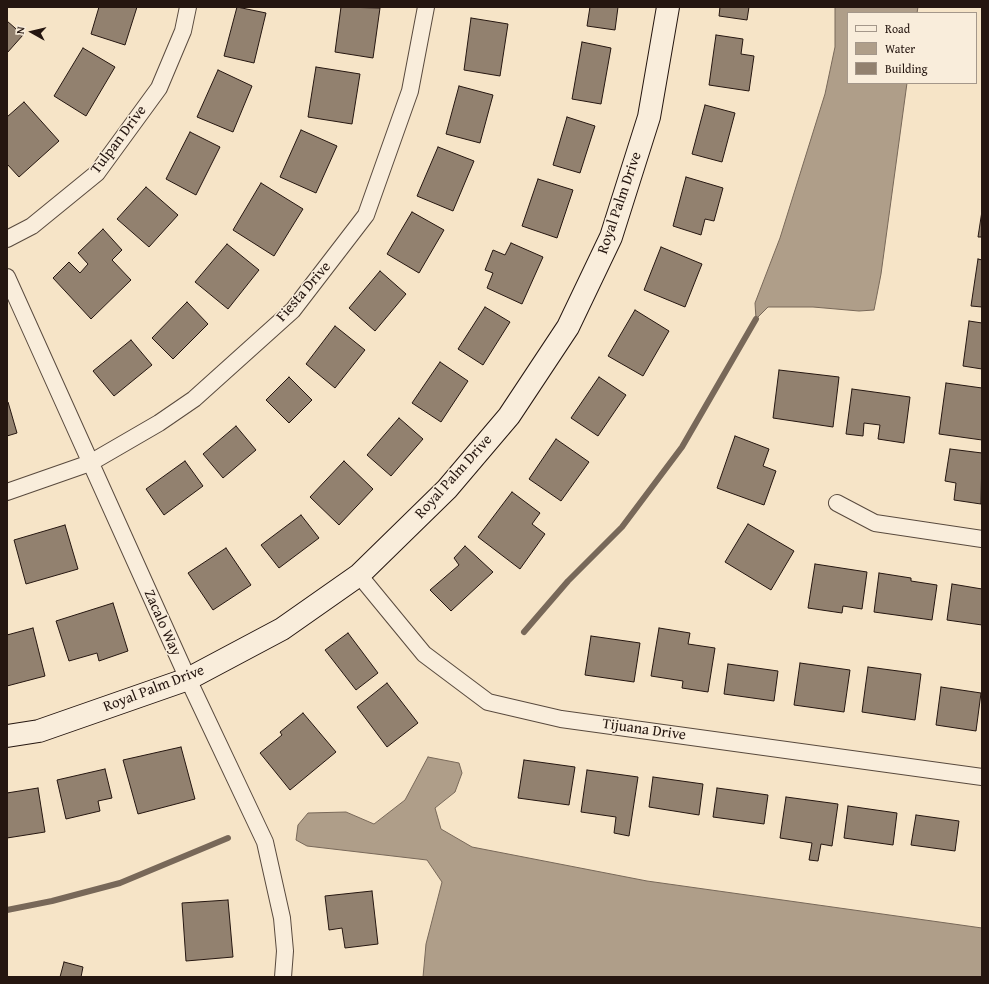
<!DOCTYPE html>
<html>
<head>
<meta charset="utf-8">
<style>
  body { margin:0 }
  #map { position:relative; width:989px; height:984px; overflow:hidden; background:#f6e4c7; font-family:"Gentium Book Plus",serif }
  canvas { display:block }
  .frame { position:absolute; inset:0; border:8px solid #251610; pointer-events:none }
  .legend { position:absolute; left:847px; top:12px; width:130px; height:72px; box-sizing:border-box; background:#f9eddb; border:1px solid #a4978a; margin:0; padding:5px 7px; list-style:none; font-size:12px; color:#251610 }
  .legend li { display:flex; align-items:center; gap:8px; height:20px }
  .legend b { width:20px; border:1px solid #a4978a }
  .north { position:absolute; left:12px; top:12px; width:40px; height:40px; -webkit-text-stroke:3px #f9eddb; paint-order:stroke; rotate:278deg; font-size:11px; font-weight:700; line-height:16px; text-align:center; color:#251610 }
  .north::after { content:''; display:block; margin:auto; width:14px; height:18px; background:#251610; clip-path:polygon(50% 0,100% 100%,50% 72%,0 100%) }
</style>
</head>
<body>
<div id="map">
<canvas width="989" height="984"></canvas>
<div class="frame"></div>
<ul class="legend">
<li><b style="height:5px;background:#f9eddb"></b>Road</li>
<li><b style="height:11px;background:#af9e89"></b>Water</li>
<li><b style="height:11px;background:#92816f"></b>Building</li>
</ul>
<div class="north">N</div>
</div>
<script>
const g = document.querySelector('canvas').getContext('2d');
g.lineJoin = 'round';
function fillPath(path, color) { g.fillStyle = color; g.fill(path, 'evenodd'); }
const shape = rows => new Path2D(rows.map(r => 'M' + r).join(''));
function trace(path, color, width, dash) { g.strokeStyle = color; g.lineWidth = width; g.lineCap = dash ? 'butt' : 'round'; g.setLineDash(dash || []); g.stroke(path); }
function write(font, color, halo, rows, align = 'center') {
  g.font = font + ' "Gentium Book Plus",serif'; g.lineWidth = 3; g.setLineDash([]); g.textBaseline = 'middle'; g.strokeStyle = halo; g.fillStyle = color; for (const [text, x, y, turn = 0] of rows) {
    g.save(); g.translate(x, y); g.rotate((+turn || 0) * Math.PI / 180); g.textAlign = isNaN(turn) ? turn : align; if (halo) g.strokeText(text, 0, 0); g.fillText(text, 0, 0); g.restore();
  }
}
const water = shape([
  [835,7,918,7,917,13,848,13,848,83,907,83,881,274,874,310,859,311,813,307,768,307,756,319,755,303,780,238,825,94,835,47,835,7],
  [428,757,459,763,462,773,455,792,435,808,441,829,472,847,647,881,982,928,982,977,423,977,426,944,442,882,427,860,307,846,296,840,298,825,308,813,346,812,374,824,405,800,428,757]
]);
fillPath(water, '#af9e89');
trace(water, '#786859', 1);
trace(shape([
  [524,632,568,581,622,527,682,447,756,319],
  [7,910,52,901,120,883,228,838]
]), '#786859', 6);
const building = shape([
  [99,7,137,7,125,45,91,34,99,7],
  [237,7,266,13,254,63,224,56,237,7],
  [341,7,380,8,373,58,335,52,341,7],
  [590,7,618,7,615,30,587,26,590,7],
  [720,7,749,7,747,20,719,16,720,7],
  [471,18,508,24,500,76,464,70,471,18],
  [7,21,23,35,7,53,7,21],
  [716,35,743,39,741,54,754,56,749,91,709,85,716,35],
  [582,42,611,48,601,104,572,99,582,42],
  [83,48,115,67,86,116,54,96,83,48],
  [316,67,360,74,352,124,308,117,316,67],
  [218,70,252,86,233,132,197,117,218,70],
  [459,86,493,95,480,143,446,134,459,86],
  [24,102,59,141,19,177,7,164,7,117,24,102],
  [705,105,735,113,722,162,692,154,705,105],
  [567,117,595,126,580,173,553,165,567,117],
  [301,130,337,146,316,193,280,177,301,130],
  [190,132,220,147,196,195,166,179,190,132],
  [438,147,474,161,453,211,417,196,438,147],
  [686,177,723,188,714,221,705,219,701,235,673,226,686,177],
  [538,179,573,190,557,238,522,226,538,179],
  [261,183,303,209,274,256,233,230,261,183],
  [146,187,178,215,149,247,117,219,146,187],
  [982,211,982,237,978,237,982,211],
  [412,212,444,230,419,273,387,254,412,212],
  [103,229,122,250,112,260,131,280,91,319,53,278,69,262,80,273,88,264,78,253,103,229],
  [511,243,543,257,522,304,487,288,493,273,485,270,493,250,505,255,511,243],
  [227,244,259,270,228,309,195,282,227,244],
  [661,247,702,264,685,307,644,290,661,247],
  [978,259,982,260,982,307,971,306,978,259],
  [380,271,406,294,375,331,349,308,380,271],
  [187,302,208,324,173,359,152,338,187,302],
  [485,307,510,322,483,365,458,349,485,307],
  [635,310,669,331,643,376,608,356,635,310],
  [969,321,982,323,982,369,963,366,969,321],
  [335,326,365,350,335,388,306,364,335,326],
  [131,340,152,365,114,396,93,371,131,340],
  [440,362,468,381,441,422,412,403,440,362],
  [779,370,839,377,833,427,773,418,779,370],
  [289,377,312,400,289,423,266,400,289,377],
  [599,377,626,395,598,436,571,418,599,377],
  [946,383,982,388,982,440,939,434,946,383],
  [852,389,910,397,904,443,878,439,880,425,864,423,863,436,846,434,852,389],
  [7,402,8,402,17,433,7,436,7,402],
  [399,418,423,439,391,476,367,455,399,418],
  [236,426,256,450,223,478,203,454,236,426],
  [735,436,769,449,763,466,776,471,764,505,717,488,735,436],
  [556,439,589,462,561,501,529,479,556,439],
  [950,449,982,453,981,504,954,500,956,483,945,481,950,449],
  [185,461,203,486,164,515,146,489,185,461],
  [344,461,373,489,339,525,310,497,344,461],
  [512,492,540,513,532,524,545,534,520,569,478,537,512,492],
  [301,515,319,538,279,568,261,545,301,515],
  [748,524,794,551,771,590,725,562,748,524],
  [65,525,78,569,26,584,14,540,65,525],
  [465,546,493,572,451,611,430,590,459,565,454,558,465,546],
  [226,548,251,585,213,610,188,573,226,548],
  [815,564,867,572,862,609,843,606,842,613,808,608,815,564],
  [879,573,911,578,911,581,937,585,932,620,874,612,879,573],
  [952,584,982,589,982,625,947,620,952,584],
  [113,603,128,651,99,661,97,653,69,661,56,621,113,603],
  [33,628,45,676,7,686,7,635,33,628],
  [659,628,690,633,688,644,715,648,708,692,682,688,683,681,651,676,659,628],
  [348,633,378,673,356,690,325,650,348,633],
  [591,636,640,643,634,682,585,675,591,636],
  [800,663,850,670,844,712,794,705,800,663],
  [728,664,778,671,774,701,724,694,728,664],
  [868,667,921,674,915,720,862,712,868,667],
  [387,683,418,723,387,747,357,707,387,683],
  [941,687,981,693,976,731,936,725,941,687],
  [303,713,336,752,290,790,260,753,282,735,280,732,303,713],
  [181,747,195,799,138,814,123,760,181,747],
  [524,760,575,767,569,805,518,798,524,760],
  [105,769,112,798,98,801,100,811,66,819,57,780,105,769],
  [587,770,638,777,629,836,614,833,616,817,581,812,587,770],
  [653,777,703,784,699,815,649,807,653,777],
  [38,788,45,832,7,838,7,793,38,788],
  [717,788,768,795,764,824,713,817,717,788],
  [786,797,838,804,832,846,821,844,818,861,809,860,812,843,780,838,786,797],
  [848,806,897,813,893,845,844,838,848,806],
  [916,815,959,821,955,851,911,845,916,815],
  [372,891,378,944,345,948,342,928,329,930,325,896,372,891],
  [228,900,233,957,186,961,182,903,228,900],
  [64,962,83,967,81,977,60,977,64,962]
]);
fillPath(building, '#92816f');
trace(building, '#251610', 1);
const street = shape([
  [7,239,32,226,97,173,159,88,183,31,188,7],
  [7,277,188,679,265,842,282,918,285,951,283,977],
  [7,492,90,463,159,423,194,399,293,310,366,215,410,91,426,7],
  [837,503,875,523,982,539],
  [359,575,424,654,488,702,561,719,982,777]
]);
const secondary = shape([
  [7,736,39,731,188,679,282,629,359,575,447,489,509,416,568,327,611,237,649,117,668,7]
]);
trace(street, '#594a3e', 18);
trace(secondary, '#251610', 24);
trace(street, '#f9eddb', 16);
trace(secondary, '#f9eddb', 22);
write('15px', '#251610', '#f9eddb', [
  ["Tulpan Drive",119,140,-53],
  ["Royal Palm Drive",620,203,-71],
  ["Fiesta Drive",304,292,-49],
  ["Royal Palm Drive",454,477,-48],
  ["Zacalo Way",162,623,66],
  ["Royal Palm Drive",154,689,-21],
  ["Tijuana Drive",644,730,8]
]);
</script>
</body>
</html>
